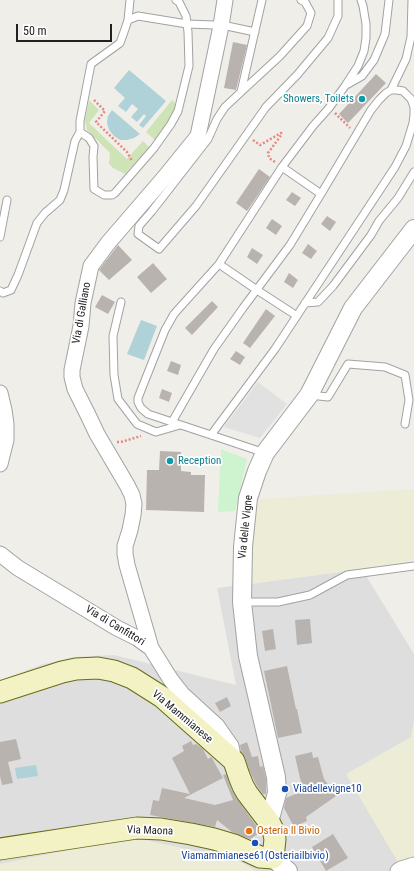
<!DOCTYPE html>
<html>
<head>
<meta charset="utf-8">
<style>
  body { margin:0 }
  #map { position:relative; width:414px; height:871px; overflow:hidden; background:#f0eee9; font-family:"Roboto Condensed",sans-serif }
  canvas { display:block }
  .scale { position:absolute; left:16px; top:24px; width:96px; height:18px; box-sizing:border-box; border:2px solid #212121; border-top:0; padding-left:5px; font-size:12px; line-height:14px; white-space:nowrap; color:#212121; -webkit-text-stroke:3px #fff; paint-order:stroke }
</style>
</head>
<body>
<div id="map">
<canvas width="414" height="871"></canvas>
<div class="scale">50 m</div>
</div>
<script>
const g = document.querySelector('canvas').getContext('2d');
g.lineJoin = 'round';
function fillPath(path, color) { g.fillStyle = color; g.fill(path, 'evenodd'); }
const shape = rows => new Path2D(rows.map(r => 'M' + r).join(''));
function trace(path, color, width, dash) { g.strokeStyle = color; g.lineWidth = width; g.lineCap = dash ? 'butt' : 'round'; g.setLineDash(dash || []); g.stroke(path); }
function write(font, color, halo, rows, align = 'center') {
  g.font = font + ' "Roboto Condensed",sans-serif'; g.lineWidth = 3.5; g.setLineDash([]); g.textBaseline = 'middle'; g.strokeStyle = halo; g.fillStyle = color; for (const [text, x, y, turn = 0] of rows) {
    g.save(); g.translate(x, y); g.rotate((+turn || 0) * Math.PI / 180); g.textAlign = isNaN(turn) ? turn : align; if (halo) g.strokeText(text, 0, 0); g.fillText(text, 0, 0); g.restore();
  }
}
fillPath(shape([
  [362,569,414,654,414,722,411,737,403,871,255,871,238,860,0,864,0,681,40,665,74,657,114,655,236,685,217,588]
]), '#dfdede');
fillPath(shape([
  [414,489,414,560,362,569,250,584,251,536,259,499],
  [414,722,414,871,403,871,346,774,411,737],
  [131,837,238,860,255,871,0,871,0,864]
]), '#ececd7');
fillPath(shape([
  [89,100,99,110,89,123,127,159,143,141,149,147,125,174,113,168,109,164,110,153,87,130,85,120],
  [172,100,175,103,175,110,168,122,155,140,146,132]
]), '#cee3b6');
fillPath(shape([
  [221,449,247,459,235,511,218,512]
]), '#cdf4ce');
fillPath(shape([
  [258,382,287,404,260,438,224,427]
]), '#e1e1e1');
fillPath(shape([
  [129,70,166,101,143,128,139,125,146,116,144,114,137,122,131,117,138,109,132,104,126,112,118,106,125,98,114,88],
  [112,110,140,134,134,138,127,140,120,140,114,136,109,130,107,123,108,116],
  [141,320,157,326,144,360,127,354],
  [36,765,38,776,17,779,15,768]
]), '#afd1d8');
fillPath(shape([
  [233,42,247,45,236,90,224,88],
  [376,74,386,83,348,123,339,114],
  [259,169,270,177,247,211,236,203],
  [292,192,301,198,295,206,286,200],
  [327,216,336,222,330,231,321,224],
  [272,219,282,226,276,235,266,228],
  [308,244,317,251,311,259,302,253],
  [118,245,132,260,109,280,99,270],
  [252,248,263,255,257,264,247,257],
  [153,263,167,279,151,293,137,277],
  [289,273,298,280,293,288,284,282],
  [102,295,115,302,108,314,95,307],
  [212,301,218,307,192,335,185,328],
  [266,309,275,316,250,348,243,343],
  [236,351,245,357,240,365,230,359],
  [171,361,181,365,178,375,167,371],
  [162,389,172,393,169,402,159,398],
  [160,451,181,452,181,471,191,472,191,475,205,475,204,512,146,510,147,470,159,470],
  [310,619,312,643,297,645,295,620],
  [273,629,276,649,265,651,262,631],
  [287,666,296,709,297,709,302,733,278,738,264,671],
  [227,697,231,706,220,712,215,703],
  [16,739,21,759,8,762,13,783,2,785,0,776,0,742],
  [191,741,193,745,196,744,203,749,208,759,211,757,212,758,223,778,184,798,215,805,233,800,223,775,226,774,232,790,237,799,261,832,250,839,232,832,217,820,215,827,150,815,153,800,159,801,162,788,190,794,172,758,184,751,182,746],
  [247,742,252,757,258,756,260,767,263,766,266,779,266,794,263,794,257,786,250,772,245,757,241,751,240,745],
  [312,752,313,758,318,757,324,779,336,796,306,817,307,821,294,827,284,808,286,798,303,791,295,756],
  [333,834,348,858,326,871,312,847]
]), '#b9b3af');
const service = shape([
  [176,0,179,2,186,16,188,32,189,66,178,111,171,124,154,148,115,193,112,195,104,195,94,189,93,157,94,146,89,138,80,132,80,121,91,64,120,43,125,29,128,20,138,16,187,24,214,25,227,26,255,32],
  [262,0,241,92,225,107,217,119,208,139,152,211,139,226,138,234,159,249,196,206,266,107,297,75,328,38,338,16,338,0],
  [128,20,130,0],
  [348,84,362,76,374,60,385,34,389,0],
  [391,90,406,59,411,37,412,0],
  [241,92,280,56,307,26,311,13,305,2,301,0],
  [0,237,7,200],
  [219,264,257,290,297,316],
  [0,291,3,293,11,290,18,275,37,223,45,213,60,200,64,190,75,141,80,132],
  [121,302,113,336,114,375,118,399,137,424,156,432,180,425],
  [305,303,318,302,333,286,371,235,379,221,398,198,414,172],
  [310,395,328,397,348,364,385,367,405,375,409,400,405,424],
  [172,422,214,349,243,308,290,245,321,194],
  [211,435,275,349,395,167,406,146,413,123,414,115,414,107,411,99,403,91,397,90,391,90,386,93,379,100,371,110,321,194,282,167],
  [265,453,148,414,141,408,138,402,138,398,165,330,174,314,219,264,282,167,313,126,329,108,345,86,358,66,364,51,366,38,366,24,363,6,361,0],
  [243,602,278,602,310,595,347,575,414,566]
]);
const minor = shape([
  [0,393,4,410,6,424,6,440,0,464],
  [0,554,18,568,117,628,137,638,151,648,171,680,182,694,217,726,231,746,234,761],
  [151,648,127,565,125,554,125,546,130,530,133,515,134,504,132,495,127,485,97,434,88,415,75,389,72,377,72,370,81,326,83,303,91,266,108,243,164,178,198,136,221,26,225,0],
  [398,871,401,869,414,865]
]);
const tertiary = shape([
  [269,822,277,793,276,777,248,656,242,602,243,547,248,498,257,471,265,453,309,395,353,308,414,229],
  [273,858,288,871]
]);
const secondary = shape([
  [0,692,62,672,76,669,98,668,114,671,132,678,162,697,234,761,239,776,243,786,247,793,269,822,273,830,275,839,273,858,260,857,234,845,214,839,191,834,161,829,137,828,117,831,0,849]
]);
trace(service, '#a2a2a2', 9);
trace(minor, '#a2a2a2', 17);
trace(tertiary, '#a2a2a2', 20);
trace(secondary, '#676d14', 23);
trace(shape([
  [94,100,105,111,96,122,127,152,132,161],
  [335,113,350,128],
  [253,140,260,145,281,133,282,134,268,153,269,158,275,162],
  [117,442,121,442,141,436]
]), '#e98781', 2.5, [2, 2]);
trace(service, '#fff', 7);
trace(minor, '#fff', 15);
trace(tertiary, '#fff', 18);
trace(secondary, '#f2f2c5', 21);
for (const [x, y, r, color] of [
  [362,99,4,"#0f9aa8"],
  [170,461,4,"#0f9aa8"],
  [285,789,4,"#1a4fb4"],
  [249,831,4,"#e8710a"],
  [255,843,4,"#1a4fb4"]
]) { const dot = new Path2D(); dot.arc(x, y, r, 0, 2 * Math.PI); g.fillStyle = color; g.fill(dot); trace(dot, '#fff', 1.5); }
write('11px', '#0d838f', '#fff', [
  ["Showers, Toilets",354,99],
  ["Reception",178,461,"left"]
], 'right');
write('11px', '#212121', '#fff', [
  ["Via di Galliano",82,313,-80],
  ["Via delle Vigne",246,527,-84],
  ["Via di Canfittori",115,626,31],
  ["Via Mammianese",182,717,40],
  ["Via Maona",150,831,2]
]);
write('11px', '#164399', '#fff', [
  ["Viadellevigne10",293,789],
  ["Viamammianese61(Osteriailbivio)",255,856,"center"]
], 'left');
write('11px', '#c56008', '#fff', [
  ["Osteria Il Bivio",257,831]
], 'left');
</script>
</body>
</html>
